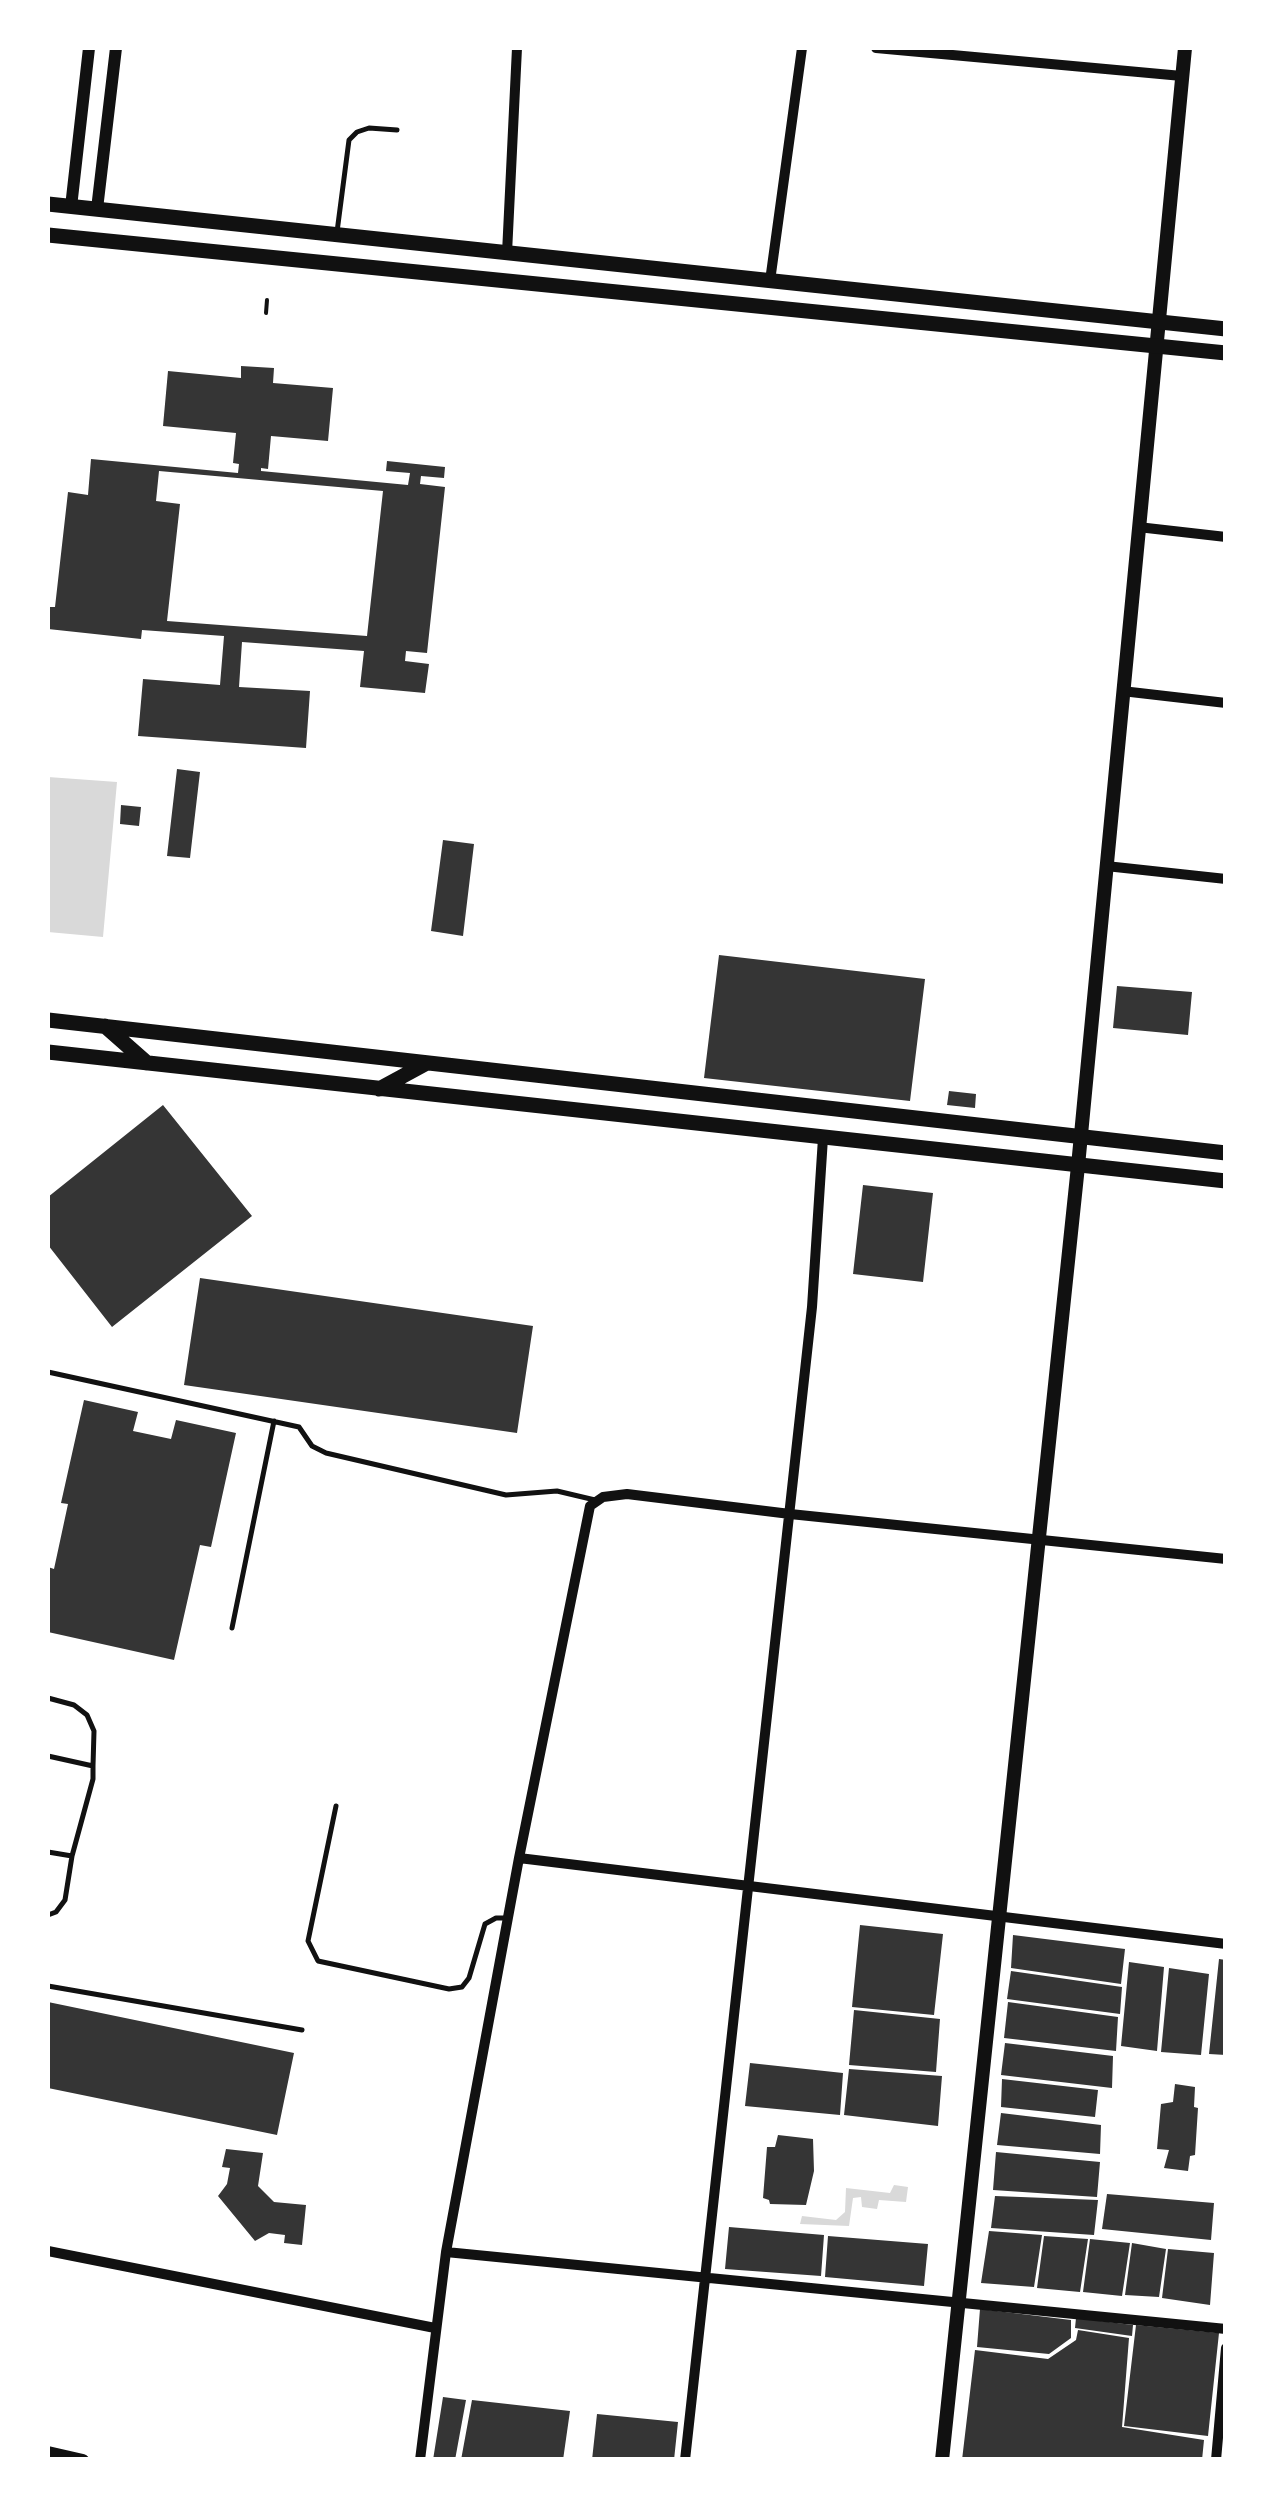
<!DOCTYPE html>
<html>
<head>
<meta charset="utf-8">
<style>
  body { margin:0 }
  #map { position:relative; width:1273px; height:2507px; overflow:hidden; background:#fff; font-family:Lato,sans-serif }
  canvas { display:block }
  .frame { position:absolute; inset:0; border:50px solid #fff; pointer-events:none }
</style>
</head>
<body>
<div id="map">
<canvas width="1273" height="2507"></canvas>
<div class="frame"></div>
</div>
<script>
const g = document.querySelector('canvas').getContext('2d');
g.lineJoin = 'round';
function fillPath(path, color) { g.fillStyle = color; g.fill(path, 'evenodd'); }
const shape = rows => new Path2D(rows.map(r => 'M' + r).join(''));
function trace(path, color, width, dash) { g.strokeStyle = color; g.lineWidth = width; g.lineCap = dash ? 'butt' : 'round'; g.setLineDash(dash || []); g.stroke(path); }
fillPath(shape([
  [48,777,117,782,103,937,48,932],
  [894,2185,908,2187,906,2202,879,2200,877,2209,862,2207,861,2197,853,2198,849,2226,800,2224,802,2216,836,2220,845,2212,846,2188,890,2193]
]), '#d9d9d9');
fillPath(shape([
  [241,366,274,368,273,383,333,388,328,441,271,436,268,469,261,468,261,471,408,485,410,473,386,471,387,461,445,467,444,478,421,476,420,484,445,487,427,653,406,651,405,661,429,664,425,693,360,687,364,651,242,642,239,687,310,691,306,748,138,736,143,679,220,685,224,636,142,630,141,639,48,629,48,607,55,607,68,492,88,495,91,459,238,473,239,464,233,463,236,433,163,426,168,371,241,378],
  [159,471,383,491,367,636,167,621,180,504,156,501],
  [177,769,200,772,190,858,167,856],
  [121,805,141,807,139,826,120,824],
  [443,840,474,844,463,936,431,931],
  [719,955,925,979,910,1101,704,1078],
  [1117,986,1192,992,1188,1035,1113,1028],
  [949,1091,976,1094,975,1108,947,1105],
  [163,1105,252,1216,112,1327,48,1245,48,1197],
  [863,1185,933,1193,923,1282,853,1274],
  [200,1278,533,1326,517,1433,184,1385],
  [84,1400,138,1412,133,1431,171,1439,176,1420,236,1433,211,1547,200,1545,174,1660,48,1632,48,1567,54,1569,68,1504,61,1503],
  [860,1925,943,1934,934,2015,852,2007],
  [1013,1935,1125,1949,1121,1984,1011,1968],
  [1219,1959,1226,1960,1226,2055,1209,2054],
  [1129,1962,1164,1967,1157,2051,1121,2046],
  [1169,1968,1209,1974,1201,2055,1161,2052],
  [1011,1971,1122,1987,1120,2014,1007,1999],
  [48,2002,294,2053,277,2135,48,2088],
  [1008,2002,1118,2017,1116,2051,1004,2038],
  [854,2010,940,2019,936,2072,849,2065],
  [1005,2043,1113,2056,1112,2088,1001,2075],
  [750,2063,843,2073,840,2115,745,2106],
  [849,2069,942,2076,938,2126,844,2115],
  [1002,2079,1098,2090,1095,2117,1001,2107],
  [1175,2084,1195,2087,1194,2107,1198,2108,1195,2155,1190,2156,1188,2171,1164,2168,1169,2150,1157,2149,1161,2104,1173,2102],
  [1001,2113,1101,2125,1100,2154,997,2145],
  [778,2135,813,2139,814,2171,806,2205,770,2204,769,2200,763,2198,767,2147,775,2147],
  [226,2149,263,2153,258,2186,274,2202,306,2205,302,2245,284,2243,285,2235,269,2233,255,2241,218,2196,227,2184,230,2168,222,2167],
  [996,2152,1100,2162,1097,2197,993,2190],
  [1107,2194,1214,2203,1211,2240,1102,2229],
  [995,2196,1098,2200,1094,2235,991,2228],
  [729,2227,824,2235,821,2276,725,2269],
  [989,2231,1042,2235,1034,2287,981,2283],
  [828,2236,928,2244,924,2286,825,2277],
  [1044,2236,1088,2239,1080,2292,1037,2288],
  [1090,2239,1130,2243,1122,2296,1083,2292],
  [1132,2243,1166,2249,1159,2297,1125,2295],
  [1168,2249,1214,2253,1210,2305,1162,2298],
  [980,2309,1071,2320,1071,2338,1049,2354,977,2347],
  [1076,2318,1133,2325,1132,2336,1075,2328],
  [1136,2325,1219,2333,1208,2436,1124,2426],
  [1078,2330,1129,2338,1122,2427,1204,2440,1202,2460,962,2460,975,2350,1048,2359,1076,2340],
  [443,2397,466,2400,455,2460,433,2460],
  [472,2400,570,2411,563,2460,461,2460],
  [597,2414,678,2422,674,2460,592,2460]
]), '#353535');
trace(shape([
  [266,313,267,300]
]), '#111', 4);
trace(shape([
  [337,232,349,140,357,132,369,128,397,130],
  [48,1372,299,1427,312,1446,326,1453,506,1495,557,1491,595,1500],
  [232,1628,274,1421],
  [48,1698,74,1705,87,1715,94,1731,93,1766],
  [48,1756,93,1766,93,1779,72,1856,48,1852],
  [336,1806,308,1941,318,1961,449,1989,462,1987,469,1978,485,1924,496,1918,505,1918],
  [48,1915,56,1912,65,1900,72,1856],
  [48,1986,302,2030]
]), '#111', 5);
trace(shape([
  [876,48,1182,76],
  [507,253,517,48],
  [770,281,802,48],
  [1138,527,1226,537],
  [1122,691,1226,703],
  [1106,866,1226,879],
  [519,1858,1226,1944],
  [48,2251,435,2328],
  [446,2252,1226,2329],
  [420,2460,446,2252,519,1858,590,1506,603,1497,627,1494,790,1514,1226,1559],
  [685,2460,812,1307,823,1138],
  [1216,2460,1226,2348]
]), '#111', 10);
trace(shape([
  [71,207,89,48],
  [97,209,116,48],
  [48,2452,83,2460]
]), '#111', 12);
trace(shape([
  [942,2460,1078,1166,1185,48]
]), '#111', 14);
trace(shape([
  [48,204,1226,329],
  [48,235,1226,353],
  [48,1020,1226,1153],
  [105,1026,147,1063],
  [48,1052,1226,1181],
  [379,1089,427,1063]
]), '#111', 15);
</script>
</body>
</html>
